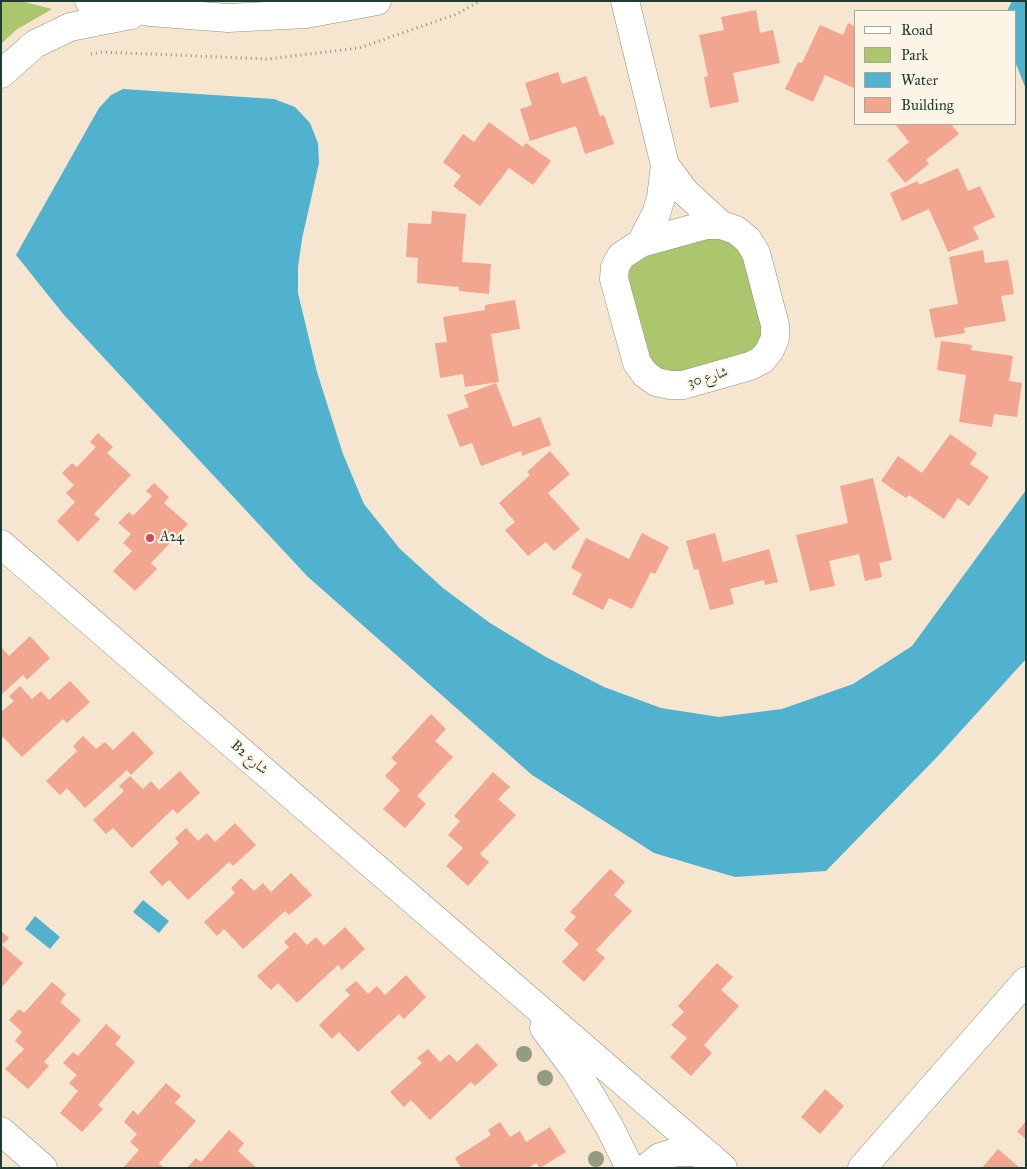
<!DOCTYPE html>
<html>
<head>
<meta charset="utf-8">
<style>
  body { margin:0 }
  #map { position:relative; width:1027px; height:1169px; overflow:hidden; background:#f7e6cf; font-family:"IM FELL Great Primer",serif }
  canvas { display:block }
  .frame { position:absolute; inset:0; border:2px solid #1f3d34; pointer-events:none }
  .legend { position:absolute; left:854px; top:10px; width:162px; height:115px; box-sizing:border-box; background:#fcf5e5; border:1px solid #a4ab9e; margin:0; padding:6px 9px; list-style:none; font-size:15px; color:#1f3d34 }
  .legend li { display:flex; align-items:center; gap:10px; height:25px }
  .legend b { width:25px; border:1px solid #a4ab9e }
</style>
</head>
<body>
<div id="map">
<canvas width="1027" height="1169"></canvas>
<div class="frame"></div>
<ul class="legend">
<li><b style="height:6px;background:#fff"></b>Road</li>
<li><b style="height:14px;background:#abc66c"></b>Park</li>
<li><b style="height:14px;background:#50b2cf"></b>Water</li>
<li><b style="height:14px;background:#f2a58f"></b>Building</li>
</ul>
</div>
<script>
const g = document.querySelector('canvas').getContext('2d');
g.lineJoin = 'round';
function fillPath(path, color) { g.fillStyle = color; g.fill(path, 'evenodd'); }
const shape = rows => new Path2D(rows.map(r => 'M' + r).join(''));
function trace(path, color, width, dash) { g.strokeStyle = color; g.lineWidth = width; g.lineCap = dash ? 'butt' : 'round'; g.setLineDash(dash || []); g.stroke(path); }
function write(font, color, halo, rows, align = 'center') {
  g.font = font + ' "IM FELL Great Primer",Amiri,serif'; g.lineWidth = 4.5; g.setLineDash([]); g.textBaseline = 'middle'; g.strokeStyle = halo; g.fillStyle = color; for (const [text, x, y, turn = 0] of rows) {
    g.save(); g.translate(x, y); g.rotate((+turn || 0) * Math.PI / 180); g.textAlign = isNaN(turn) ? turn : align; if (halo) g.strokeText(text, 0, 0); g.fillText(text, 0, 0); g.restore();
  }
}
fillPath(shape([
  [1,1,21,1,52,9,16,30,1,44],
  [717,236,727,238,743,251,766,329,757,349,747,354,676,374,665,374,647,359,626,272,632,263,643,257]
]), '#abc66c');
fillPath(shape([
  [1012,1,1026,1,1026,89,1016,64,1016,11,1007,11],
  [123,89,274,99,295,107,310,123,318,143,319,163,302,239,298,267,298,293,317,372,343,454,364,504,400,549,443,588,490,623,546,657,604,687,661,708,719,717,782,709,853,684,912,646,1026,490,1026,659,938,756,826,871,735,877,654,853,532,775,307,576,64,315,16,255,99,108,111,95],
  [143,900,169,921,159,933,133,912],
  [35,916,60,937,50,949,25,929]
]), '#50b2cf');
fillPath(shape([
  [756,10,760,33,773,30,780,63,733,73,739,102,710,108,704,77,708,76,699,35,724,30,721,17],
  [848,23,856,27,856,89,825,75,813,102,785,89,798,62,802,63,820,25,843,35],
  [558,72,562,84,586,76,600,116,604,115,614,144,585,154,576,126,530,141,520,109,532,105,525,83],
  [489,122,523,147,526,143,551,161,533,185,509,168,480,206,453,186,461,176,443,162,463,134,474,142],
  [895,124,951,124,959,134,926,160,929,164,905,183,887,160,909,142],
  [958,168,968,191,980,186,995,217,973,227,979,239,948,252,929,209,902,221,890,193,918,181,919,185],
  [432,211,466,214,462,262,491,264,489,294,459,291,459,287,417,283,418,258,406,257,408,223,431,224],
  [983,250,985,263,1008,260,1014,294,1001,296,1006,321,964,328,965,333,935,338,929,309,958,304,949,257],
  [515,300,520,329,491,334,499,382,465,387,463,374,440,378,435,343,447,342,443,317,485,310,485,305],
  [941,341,972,345,971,350,1013,356,1009,381,1022,383,1017,417,994,414,992,427,959,422,966,375,937,370],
  [496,383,513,427,540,417,551,445,522,456,521,451,481,466,472,443,460,447,447,415,469,407,464,395],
  [98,433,113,447,107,453,131,475,94,514,100,519,78,542,57,521,75,502,66,493,74,485,62,473,72,463,77,467,96,447,90,442],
  [950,434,977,453,970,464,989,477,969,506,958,498,944,519,909,495,906,498,881,481,898,456,922,473],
  [550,451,570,474,548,493,580,529,554,551,546,542,528,556,505,530,515,522,499,503,530,475,527,472],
  [873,478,892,560,879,563,882,577,865,581,859,554,829,561,835,586,810,591,796,535,848,523,840,486],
  [154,483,169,497,164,503,188,524,151,563,157,569,135,591,113,571,132,551,123,543,131,534,118,523,129,512,133,516,152,496,146,491],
  [642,533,669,547,655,574,651,572,632,609,609,598,603,610,572,594,582,574,571,568,586,538,629,559],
  [715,533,723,562,769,549,778,582,765,585,764,580,730,589,734,604,710,610,698,569,694,570,686,541],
  [30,636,50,658,27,680,23,675,1,695,1,647,9,656],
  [70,681,90,702,67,723,63,719,22,757,3,737,1,738,1,712,14,701,9,696,20,686,32,699,41,691,49,700],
  [431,714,446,729,435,741,453,757,417,796,426,804,405,828,383,809,400,790,385,776,397,763,391,758],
  [133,731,154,753,131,775,127,770,85,808,67,788,60,795,46,781,77,751,73,746,83,736,96,749,105,742,113,750],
  [180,771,200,793,177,814,173,809,132,848,113,828,106,834,93,820,124,791,119,786,130,776,143,789,151,781,159,790],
  [493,772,510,787,498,799,516,815,480,854,489,862,468,886,446,866,463,848,448,835,460,821,454,816],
  [235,823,256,845,233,866,229,862,188,900,169,880,162,886,149,872,179,843,175,838,186,828,198,841,207,833,215,842],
  [610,869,625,882,614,895,632,911,596,950,605,958,584,982,562,962,579,944,564,930,576,917,570,912],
  [291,873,312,895,289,915,285,911,243,949,224,929,217,936,204,922,235,893,231,888,241,878,254,891,263,883,271,892],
  [345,927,365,949,342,970,338,965,297,1003,278,983,271,990,257,976,289,947,284,942,295,932,307,945,316,937,324,946],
  [1,931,9,938,2,945,23,963,1,988],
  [717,963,733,977,721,990,739,1006,704,1045,712,1053,691,1076,670,1057,687,1038,671,1025,684,1012,678,1006],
  [406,975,426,997,404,1019,399,1014,358,1052,339,1032,332,1039,319,1025,350,995,345,990,356,981,368,994,377,986,385,995],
  [52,982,66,994,60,1002,81,1020,44,1062,49,1066,28,1089,5,1069,24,1049,15,1041,22,1032,9,1020,19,1009,24,1013],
  [106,1024,121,1037,115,1044,135,1062,98,1105,103,1109,82,1132,60,1113,78,1091,69,1083,77,1075,63,1063,73,1052,78,1056],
  [477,1043,498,1065,475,1086,471,1082,430,1120,411,1100,404,1107,390,1092,422,1063,417,1058,428,1049,440,1062,449,1054,457,1062],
  [166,1083,181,1096,175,1103,196,1121,159,1163,164,1168,123,1168,139,1150,130,1142,137,1134,124,1122,133,1110,138,1115],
  [825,1089,844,1106,820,1134,801,1117],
  [1026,1121,1026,1139,1017,1132],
  [500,1122,510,1137,520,1131,526,1142,550,1127,566,1152,540,1168,536,1163,528,1168,461,1168,455,1158,491,1135,488,1130],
  [229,1130,244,1143,238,1151,257,1168,187,1168,196,1158,201,1162],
  [998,1149,1020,1168,982,1168]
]), '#f2a58f');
const minor = shape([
  [89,1,150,12,228,18,306,14,377,1],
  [625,1,665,165,661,198,656,214,641,243],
  [1,74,35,44,70,27,131,15],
  [665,165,685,192,721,225],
  [706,225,721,225,736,230,748,240,756,253,775,325,775,338,770,350,762,360,750,366,683,385,670,385,656,382,645,374,637,363,614,279,615,267,621,256,641,243,706,225],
  [1,544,723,1168],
  [544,1028,576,1071,609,1126,630,1168],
  [1,1131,43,1168],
  [646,1168,660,1157,676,1152,693,1152,711,1157],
  [862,1168,1026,981]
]);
trace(minor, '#8b9282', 29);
trace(shape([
  [91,54,102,52,268,59,359,48,457,14,480,1]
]), '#8b9282', 3, [1, 4]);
trace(minor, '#fff', 28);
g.fillStyle = '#939c81';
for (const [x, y] of [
  [524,1054],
  [545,1078],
  [596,1159]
]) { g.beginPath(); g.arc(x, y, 8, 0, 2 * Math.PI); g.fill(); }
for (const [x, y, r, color] of [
  [150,538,5,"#d1495b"]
]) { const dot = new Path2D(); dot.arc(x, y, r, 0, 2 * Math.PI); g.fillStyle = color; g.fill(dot); trace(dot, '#fcf5e5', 2); }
write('14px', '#1f3d34', '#fcf5e5', [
  ["شارع 30",708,378,-16],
  ["B2 شارع",249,758,41]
]);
write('14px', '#1f3d34', '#fcf5e5', [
  ["A24",160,538]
], 'left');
</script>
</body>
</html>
